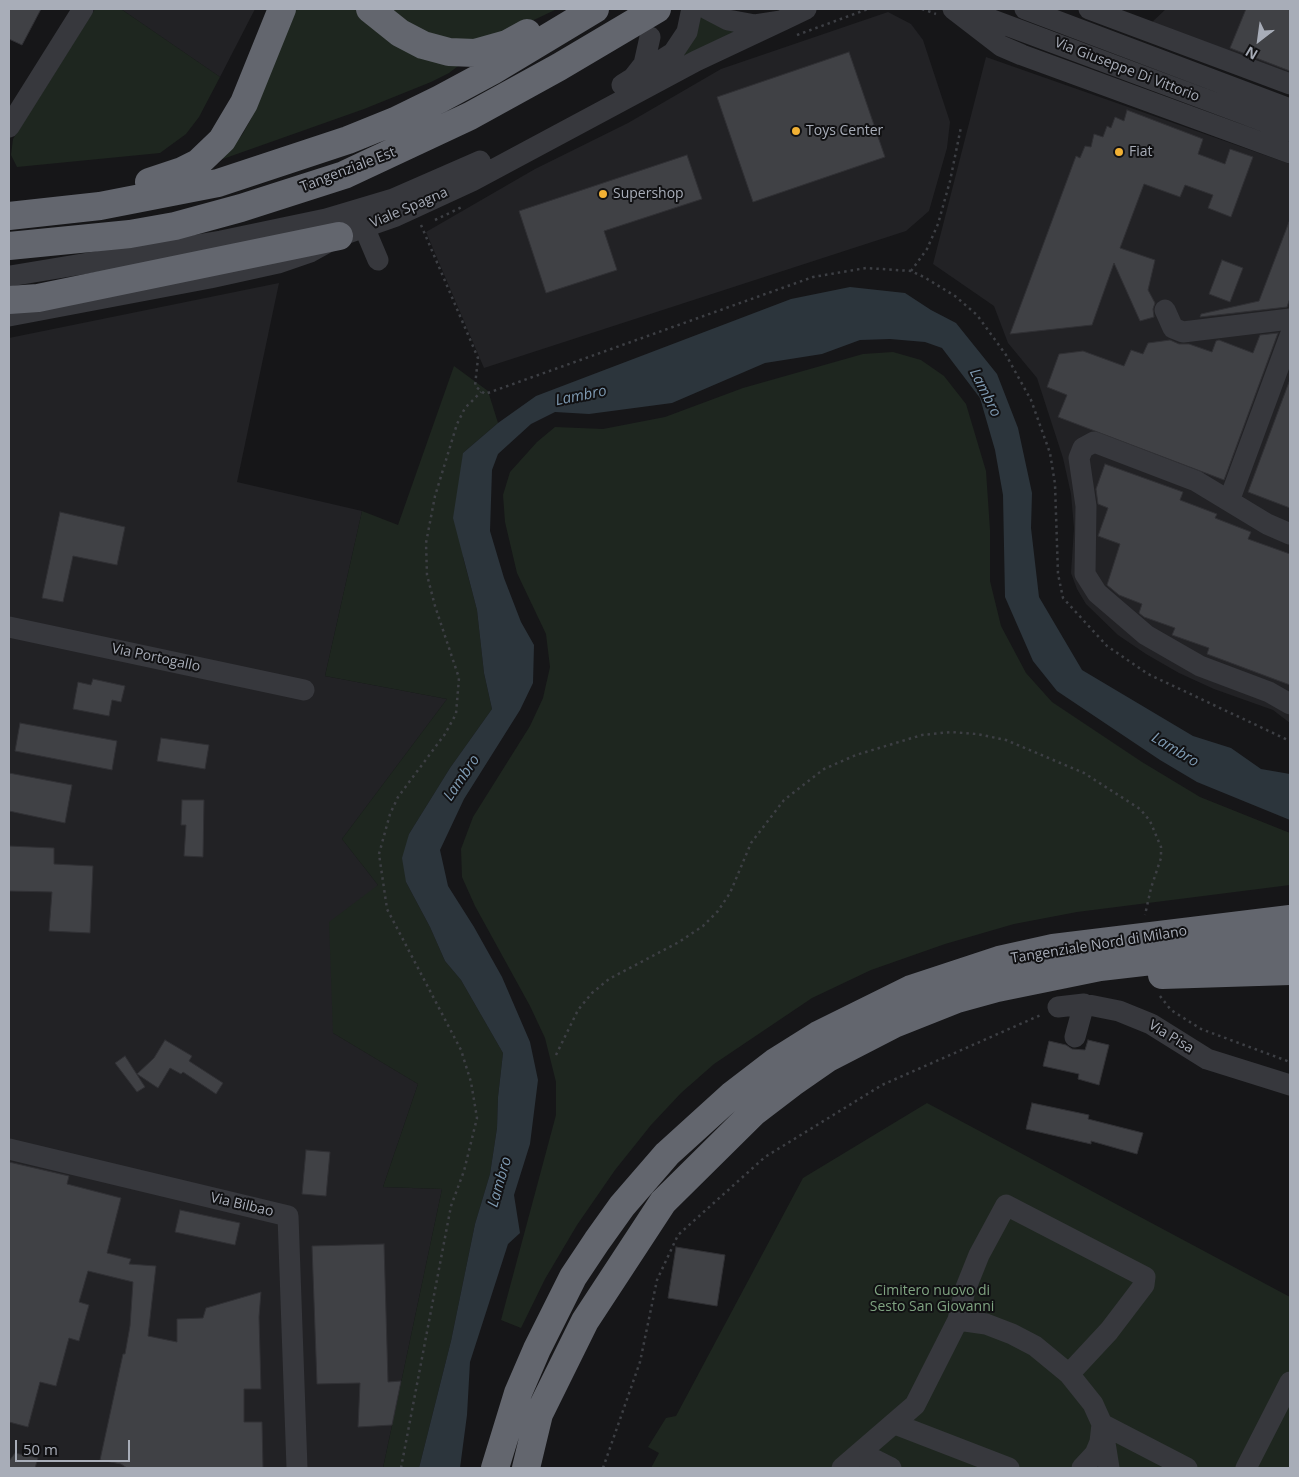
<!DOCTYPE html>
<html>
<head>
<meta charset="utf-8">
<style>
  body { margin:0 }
  #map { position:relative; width:1299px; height:1477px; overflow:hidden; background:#161618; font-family:"Open Sans",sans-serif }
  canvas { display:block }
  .frame { position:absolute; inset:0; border:10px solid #a8adb8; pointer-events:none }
  .north { position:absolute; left:1234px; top:15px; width:50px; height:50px; -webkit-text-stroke:4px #111113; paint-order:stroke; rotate:210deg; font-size:14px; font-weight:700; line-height:20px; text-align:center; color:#a8adb8 }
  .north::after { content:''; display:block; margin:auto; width:18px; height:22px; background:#a8adb8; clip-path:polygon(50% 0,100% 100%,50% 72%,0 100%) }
  .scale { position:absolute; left:15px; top:1440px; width:115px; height:22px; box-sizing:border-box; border:2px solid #a8adb8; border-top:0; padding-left:6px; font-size:15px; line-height:18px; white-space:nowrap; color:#a8adb8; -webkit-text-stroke:4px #111113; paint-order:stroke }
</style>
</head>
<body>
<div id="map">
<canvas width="1299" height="1477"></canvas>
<div class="frame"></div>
<div class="north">N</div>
<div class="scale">50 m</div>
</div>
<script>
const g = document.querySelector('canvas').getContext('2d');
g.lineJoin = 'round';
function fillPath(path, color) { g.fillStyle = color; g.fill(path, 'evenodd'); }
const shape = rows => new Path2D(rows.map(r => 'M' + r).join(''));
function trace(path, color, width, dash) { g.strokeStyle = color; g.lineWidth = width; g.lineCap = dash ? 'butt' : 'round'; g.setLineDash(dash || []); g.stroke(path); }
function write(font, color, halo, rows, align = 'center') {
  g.font = font + ' "Open Sans",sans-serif'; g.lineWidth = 4; g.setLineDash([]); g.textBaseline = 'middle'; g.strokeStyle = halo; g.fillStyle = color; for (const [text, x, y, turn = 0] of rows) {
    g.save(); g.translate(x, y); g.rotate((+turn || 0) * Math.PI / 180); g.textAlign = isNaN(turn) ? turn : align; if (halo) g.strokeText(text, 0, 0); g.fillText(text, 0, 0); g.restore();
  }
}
fillPath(shape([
  [121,9,255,9,220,77],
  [1166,9,1290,9,1290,79,1151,23],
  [888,12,911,24,923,40,950,122,947,148,929,211,906,231,484,368,426,232,535,169,628,123,721,69],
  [986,57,1290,164,1290,723,1273,710,1214,689,1179,673,1146,654,1118,635,1086,604,1077,589,1071,573,1074,528,1071,494,1063,458,1037,378,1008,343,994,306,933,264],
  [279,283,237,482,362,511,325,676,447,699,342,839,378,885,333,1033,418,1084,383,1187,442,1189,383,1468,9,1468,9,338]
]), '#222225');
fillPath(shape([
  [95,9,121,9,220,77,199,117,186,134,160,153,17,167,11,155,13,139],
  [296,9,360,9,462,63,449,73,431,82,364,109,220,160,242,135,251,119],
  [381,9,557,9,496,38,434,42],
  [701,11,746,31,679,58],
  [893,352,921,360,944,376,966,404,986,471,990,530,990,581,1001,626,1026,673,1052,702,1142,762,1200,797,1290,833,1290,885,1077,912,1014,924,945,944,871,970,812,998,714,1064,681,1093,651,1125,615,1170,577,1225,545,1279,521,1328,501,1320,556,1115,556,1082,545,1038,530,1006,475,906,462,877,461,849,473,817,530,726,543,698,550,667,546,634,517,573,505,522,503,495,510,472,537,442,555,427,603,429,665,417,743,388,863,354],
  [454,366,488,391,498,423,463,453,463,557,477,610,484,673,492,709,450,768,409,834,406,882,430,927,445,961,461,980,503,1053,498,1097,497,1128,490,1174,475,1224,451,1341,419,1468,383,1468,442,1189,383,1187,418,1084,333,1033,329,922,378,885,342,839,447,699,325,676,362,511,398,525],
  [927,1103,1290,1297,1290,1468,651,1468,659,1453,648,1447,666,1418,676,1416,803,1178]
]), '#1e261f');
fillPath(shape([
  [850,287,905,293,931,310,956,323,997,374,1018,428,1032,493,1031,528,1039,597,1082,670,1193,736,1231,748,1261,769,1290,774,1290,820,1197,782,1160,760,1057,691,1033,661,1005,597,1003,495,995,450,980,398,942,348,925,342,890,339,860,340,822,354,765,363,672,403,589,414,555,412,531,424,498,454,492,470,490,531,504,578,521,622,534,645,533,683,520,710,464,799,440,850,448,886,474,927,502,977,530,1042,538,1080,530,1144,514,1195,520,1233,508,1244,470,1362,467,1415,460,1468,419,1468,451,1341,475,1224,490,1174,497,1128,498,1097,503,1053,461,980,445,961,430,927,406,882,402,858,409,834,450,768,492,709,484,673,477,610,453,518,463,453,498,423,536,396,791,299]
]), '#2c353c');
const building = shape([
  [9,9,41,9,22,45,9,39,9,9],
  [1246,9,1290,9,1290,71,1230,48,1246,9],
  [849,52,885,157,753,202,717,97,849,52],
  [1127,110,1203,139,1198,154,1225,164,1230,149,1253,157,1231,217,1208,208,1213,195,1185,185,1180,197,1144,184,1120,248,1155,260,1148,290,1155,303,1153,309,1154,317,1140,321,1114,263,1092,325,1010,334,1076,156,1080,158,1085,146,1091,147,1094,134,1103,137,1107,126,1111,128,1115,117,1124,121,1127,110],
  [687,155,702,199,604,231,617,270,546,293,519,211,687,155],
  [1289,222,1290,298,1287,307,1200,317,1201,314,1259,301,1289,222],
  [1222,260,1243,268,1230,302,1209,294,1222,260],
  [1278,333,1224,480,1058,417,1067,395,1047,387,1059,354,1083,351,1124,366,1131,350,1143,354,1148,343,1170,340,1179,344,1189,344,1212,352,1216,341,1219,340,1253,353,1260,335,1278,333],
  [1289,382,1290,382,1290,508,1248,492,1289,382],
  [1105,464,1183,492,1180,500,1217,514,1215,518,1251,532,1248,539,1290,554,1290,685,1207,654,1209,648,1172,635,1175,628,1144,617,1139,613,1142,604,1119,595,1107,585,1120,544,1098,536,1108,508,1098,504,1096,489,1105,464],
  [60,512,125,527,117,565,73,556,63,602,42,598,60,512],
  [93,679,125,686,121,702,112,700,109,716,73,709,78,682,91,685,93,679],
  [20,723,117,741,112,770,15,751,20,723],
  [161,738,209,745,205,769,157,761,161,738],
  [9,773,72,785,65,823,9,811,9,773],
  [182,800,204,800,203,857,184,856,186,825,181,825,182,800],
  [9,846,54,848,54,864,93,866,90,933,49,931,52,892,9,891,9,846],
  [165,1040,192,1056,189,1061,223,1083,216,1094,183,1072,181,1074,170,1068,158,1088,137,1074,154,1058,165,1040],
  [1088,1040,1109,1045,1099,1085,1078,1079,1079,1074,1043,1066,1049,1041,1066,1045,1072,1049,1085,1050,1088,1040],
  [125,1056,145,1087,137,1092,115,1063,125,1056],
  [1032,1103,1089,1115,1088,1119,1143,1133,1137,1154,1091,1141,1091,1144,1026,1129,1032,1103],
  [306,1150,330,1152,326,1196,302,1194,306,1150],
  [9,1162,69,1176,67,1184,121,1198,107,1253,131,1259,129,1264,156,1266,148,1336,177,1342,177,1319,203,1318,206,1308,261,1292,259,1317,261,1389,244,1389,244,1422,262,1422,263,1468,127,1468,121,1464,100,1460,123,1354,125,1354,130,1326,133,1282,88,1271,79,1302,89,1305,79,1341,69,1338,56,1386,40,1382,28,1427,9,1422,9,1162],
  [180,1210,240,1223,235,1245,175,1232,180,1210],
  [384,1244,388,1382,401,1381,392,1425,358,1427,360,1383,317,1384,312,1246,384,1244],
  [676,1247,725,1255,717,1306,668,1298,676,1247],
  [15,1453,38,1458,35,1468,9,1468,9,1461,15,1453]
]);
fillPath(building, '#404145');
trace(building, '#303034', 1);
trace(shape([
  [922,9,936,14],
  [797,35,868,9],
  [435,220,464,206],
  [421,225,478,358,475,386,485,394,813,277,866,268,911,271,924,277,955,296,977,315,1006,355,1031,400,1050,453,1055,484,1058,574,1063,598,1107,646,1148,674,1290,741],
  [911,271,927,249,938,224,950,181,961,127],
  [1160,996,1171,1010,1201,1029,1290,1062],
  [556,1055,578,1010,592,993,609,979,679,942,703,926,718,911,730,893,751,843,784,800,824,769,856,755,922,735,951,732,977,734,1006,740,1084,773,1140,809,1150,821,1161,847,1161,858,1151,888,1145,915],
  [401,1468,451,1206,464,1171,477,1118,471,1082,461,1050,387,909,379,854,390,814,398,797,445,734,456,714,459,678,435,606,427,575,426,543,435,496,457,424,465,408,481,392],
  [603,1468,640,1362,657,1280,678,1235,765,1157,882,1085,1043,1014]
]), '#3d3f44', 2.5, [2.5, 4]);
trace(shape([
  [707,9,728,20,755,25,781,21,806,9],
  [953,9,1001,46,1022,55,1290,153],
  [963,9,1290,131],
  [1025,9,1290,109],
  [1089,9,1290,84],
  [633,78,644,64,650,37],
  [622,85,673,53,687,32,691,13],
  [9,127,83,9],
  [364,227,378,260],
  [10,276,221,241,326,219,393,199,480,161],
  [1165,310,1173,328,1183,332,1290,319],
  [9,316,210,278,278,263,310,252,339,236,396,216,472,181,696,61,781,21],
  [1229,501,1290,336],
  [1290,534,1267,524,1196,481,1094,442,1083,448,1079,458,1086,506,1085,574,1097,593,1146,635,1200,666,1269,692,1290,704],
  [9,627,304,690],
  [1058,1007,1084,1004],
  [1075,1037,1084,1004,1119,1011,1151,1024,1207,1059,1290,1085],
  [9,1149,288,1216,297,1468],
  [958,1320,986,1324,1012,1334,1035,1346,1069,1374,1093,1404,1102,1424,1109,1468],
  [895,1424,1009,1468],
  [842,1468,915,1405,958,1320,965,1290,979,1255,1006,1205,1145,1277,1144,1285,1109,1331,1069,1374],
  [870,1468,875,1460,891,1468],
  [1082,1468,1095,1454,1100,1442,1102,1424,1187,1468],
  [1246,1468,1290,1382]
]), '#37383d', 21);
trace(shape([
  [370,9,400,33,423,45,449,52,475,53,507,44,527,33],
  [149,182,182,171,198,163,222,140,244,103,282,9],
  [9,216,100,206,218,183,348,140,395,121,440,99,492,71,595,9],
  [9,246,130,234,175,226,241,208,344,175,470,116,559,67,657,9],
  [9,300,38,298,339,236],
  [1162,975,1290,971],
  [495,1468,518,1393,537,1349,573,1277,597,1241,622,1206,667,1154,732,1095,775,1062,818,1035,911,989,999,960,1053,948,1290,919],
  [526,1468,539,1414,585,1321,663,1202,754,1112,792,1083,828,1058,894,1024,957,999,997,988,1100,967,1290,945]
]), '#63666e', 28);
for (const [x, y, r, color] of [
  [796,131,5,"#f2b134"],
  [1119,152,5,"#f2b134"],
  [603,194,5,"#f2b134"]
]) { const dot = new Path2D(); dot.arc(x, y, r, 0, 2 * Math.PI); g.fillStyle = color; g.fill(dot); trace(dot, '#111113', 2); }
write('14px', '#a8adb8', '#111113', [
  ["Via Giuseppe Di Vittorio",1127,70,21],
  ["Tangenziale Est",348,170,-21],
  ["Viale Spagna",409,208,-23],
  ["Via Portogallo",156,658,12],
  ["Tangenziale Nord di Milano",1099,945,-9],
  ["Via Pisa",1171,1037,31],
  ["Via Bilbao",242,1205,13]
]);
write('14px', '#a8adb8', '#111113', [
  ["Toys Center",806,131],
  ["Fiat",1129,152],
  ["Supershop",613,194]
], 'left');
write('14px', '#7fa381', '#111113', [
  ["Cimitero nuovo di",932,1291],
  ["Sesto San Giovanni",932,1307]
]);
write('italic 15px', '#7f9bb3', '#111113', [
  ["Lambro",985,393,63],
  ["Lambro",581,396,-11],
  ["Lambro",1175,750,31],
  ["Lambro",462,778,-56],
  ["Lambro",500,1182,-74]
]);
</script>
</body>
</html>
